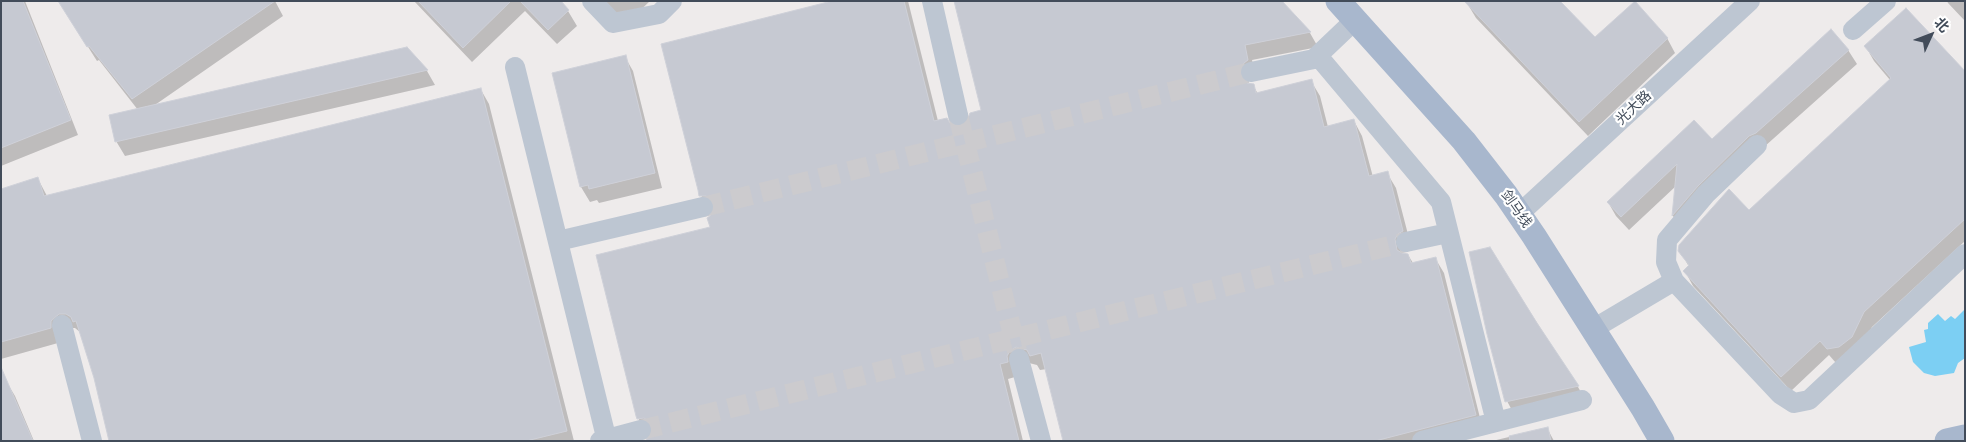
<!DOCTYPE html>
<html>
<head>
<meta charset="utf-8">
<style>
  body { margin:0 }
  #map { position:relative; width:1966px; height:442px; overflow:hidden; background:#eeebeb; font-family:Arial,"Noto Sans SC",sans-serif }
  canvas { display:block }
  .frame { position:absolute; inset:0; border:2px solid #424c5a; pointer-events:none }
  .north { position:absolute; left:1906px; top:10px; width:50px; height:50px; -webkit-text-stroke:4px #fff; paint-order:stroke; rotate:47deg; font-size:14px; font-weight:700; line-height:20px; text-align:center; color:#424c5a }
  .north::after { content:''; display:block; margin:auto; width:18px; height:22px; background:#424c5a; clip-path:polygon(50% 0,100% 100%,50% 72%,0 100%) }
</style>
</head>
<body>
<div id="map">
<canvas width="1966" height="442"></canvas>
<div class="frame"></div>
<div class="north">北</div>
</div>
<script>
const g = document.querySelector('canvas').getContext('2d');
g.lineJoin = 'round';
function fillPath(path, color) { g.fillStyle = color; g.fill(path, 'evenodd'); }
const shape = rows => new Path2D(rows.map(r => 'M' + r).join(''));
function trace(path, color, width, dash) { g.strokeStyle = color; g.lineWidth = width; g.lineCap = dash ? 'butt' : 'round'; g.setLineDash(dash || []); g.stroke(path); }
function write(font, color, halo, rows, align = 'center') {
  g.font = font + ' Arial,"Noto Sans SC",sans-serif'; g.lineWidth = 4.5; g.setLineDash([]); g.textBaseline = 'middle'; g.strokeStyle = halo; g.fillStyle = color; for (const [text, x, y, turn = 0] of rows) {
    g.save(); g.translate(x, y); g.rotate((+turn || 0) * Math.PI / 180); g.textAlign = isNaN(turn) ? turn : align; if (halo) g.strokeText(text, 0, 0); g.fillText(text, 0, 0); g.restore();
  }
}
fillPath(shape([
  [1965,309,1965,358,1958,363,1954,373,1935,376,1924,373,1913,362,1909,347,1926,342,1924,330,1928,329,1928,323,1938,314,1945,321,1951,316,1955,319]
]), '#7ccff3');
fillPath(shape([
  [1,1,25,1,78,135,1,166],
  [59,1,275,1,283,16,152,107,407,48,427,71,435,85,125,156,116,141,138,110,99,60,97,61],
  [414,1,559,1,568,11,577,26,557,44,525,11,472,62],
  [601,1,650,1,626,24],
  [838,1,908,1,938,121,953,127,962,128,1280,1,1310,33,1318,47,1252,60,1256,76,1252,78,1247,84,1253,85,1258,94,1311,81,1320,96,1328,127,1354,121,1362,136,1373,177,1387,173,1396,188,1411,246,1406,248,1402,254,1408,255,1413,263,1435,258,1444,273,1483,430,1440,441,1065,441,1047,369,1040,370,1037,365,1025,362,1015,377,1008,379,1023,441,647,441,655,433,647,433,638,418,711,228,716,210,709,210,701,195],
  [1947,1,1965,1,1965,21,1948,3],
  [1467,3,1595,39,1667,38,1675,53,1588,136,1476,18],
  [1866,47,1965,73,1965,241,1872,327,1860,352,1836,363,1829,355,1791,391,1693,286,1685,271,1689,267,1680,250,1749,212,1890,80,1874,61],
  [1848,50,1857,64,1764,147,1681,229,1673,216,1676,186,1629,230,1616,216,1608,202,1712,141],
  [625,57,633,71,662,188,599,203,597,200,590,202,581,187],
  [481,90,489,104,574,441,111,441,95,378,80,332,75,328,67,328,58,343,1,359,1,190,38,179,47,196],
  [1490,249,1578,387,1586,401,1515,416,1507,401],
  [6,381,15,396,34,441,1,441],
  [1547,428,1554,441,1492,441]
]), '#0003');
const building = shape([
  [1,1,23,1,71,120,1,148,1,1],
  [58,1,275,1,132,99,89,46,87,47,58,1],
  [418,1,511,1,463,48,418,1],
  [520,1,561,1,569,10,548,30,520,1],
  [832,1,904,1,934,121,947,118,950,123,960,127,966,123,970,113,981,110,954,1,1282,1,1311,32,1245,45,1248,60,1244,63,1240,68,1240,75,1247,83,1254,84,1256,93,1312,79,1324,127,1354,119,1369,176,1388,171,1403,231,1398,234,1395,239,1397,250,1402,253,1408,254,1411,263,1436,257,1476,415,1375,441,1063,441,1041,353,1030,356,1027,350,1016,347,1010,351,1007,356,1008,362,1000,364,1019,441,645,441,652,434,652,426,649,421,644,418,637,419,636,416,596,255,710,227,707,218,711,215,714,210,712,199,706,196,699,196,698,190,661,44,832,1],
  [1464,1,1560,1,1595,37,1635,1,1668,38,1579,122,1464,1],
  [1906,8,1965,71,1965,219,1864,312,1852,337,1839,347,1827,349,1820,341,1781,377,1683,271,1689,265,1678,251,1679,245,1729,189,1749,210,1891,78,1864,46,1906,8],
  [1831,29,1849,50,1756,133,1749,136,1698,186,1672,216,1677,164,1621,217,1607,202,1694,120,1712,139,1831,29],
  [407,47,428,70,115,142,109,115,407,47],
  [626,55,655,173,589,189,588,185,580,187,552,73,626,55],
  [481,88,567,431,526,441,109,441,94,378,76,321,73,322,71,317,66,314,59,314,51,321,51,328,1,342,1,189,38,177,44,196,481,88],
  [1490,247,1537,323,1579,386,1505,402,1487,334,1469,252,1490,247],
  [1,367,33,441,1,441,1,367],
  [1548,427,1551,441,1510,441,1509,436,1548,427]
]);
fillPath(building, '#c6c9d2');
trace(building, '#ced0d8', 1);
trace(shape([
  [958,115,1017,351],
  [703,207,1251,72],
  [641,430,1406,242]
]), '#cccbce', 20, [20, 10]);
trace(shape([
  [592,1,613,23,659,14,672,1],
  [932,1,958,115],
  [1853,30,1886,1],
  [1318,56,1441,202,1496,422],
  [515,67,607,441],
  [1251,72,1314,59,1355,20],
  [1757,145,1706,194,1667,240,1666,262,1674,281,1780,394,1794,403,1809,400,1965,254],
  [1519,214,1750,1],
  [558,241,703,207],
  [1406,242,1448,233],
  [62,325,92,441],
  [1593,329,1674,281],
  [1019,359,1041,441],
  [600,441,641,430],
  [1422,441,1582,400]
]), '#bdc6d2', 20);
trace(shape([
  [1338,1,1464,141,1506,195,1534,236,1643,408,1662,441],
  [1947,441,1965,437]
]), '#a8b7cd', 25);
write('14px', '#424c5a', '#fff', [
  ["光大路",1634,108,-43],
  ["剑马线",1516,209,55]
]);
</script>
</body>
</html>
